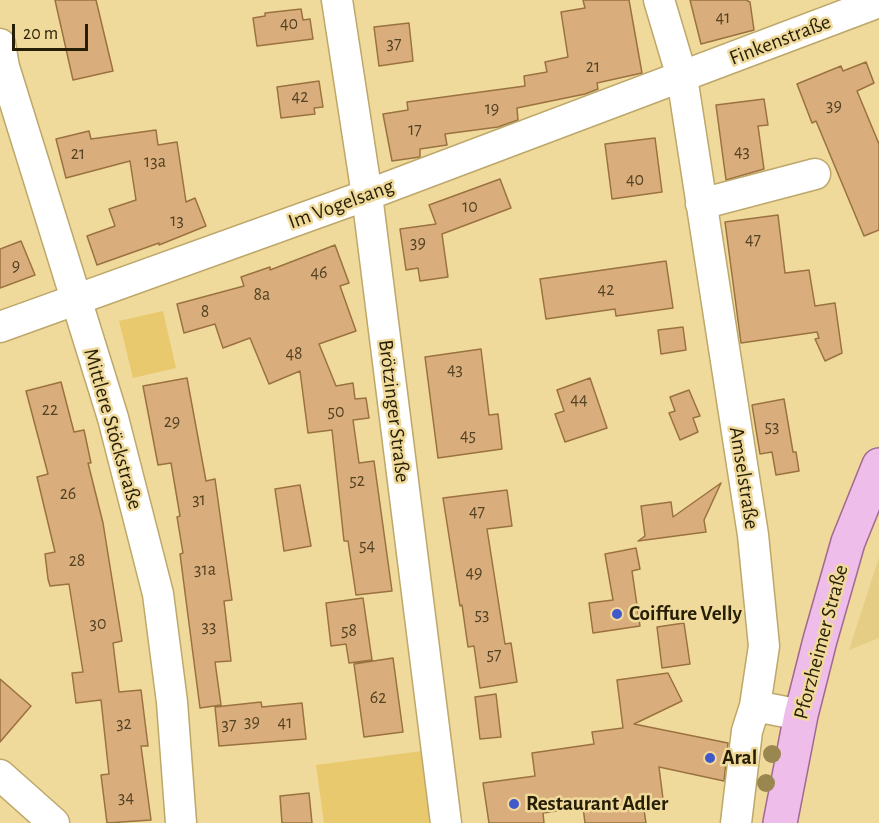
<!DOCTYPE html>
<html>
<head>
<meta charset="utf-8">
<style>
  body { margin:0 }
  #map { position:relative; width:879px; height:823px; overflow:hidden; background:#f0da9b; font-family:"Alegreya Sans",sans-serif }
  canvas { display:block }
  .scale { position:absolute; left:12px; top:24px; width:76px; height:27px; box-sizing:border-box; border:3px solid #261e05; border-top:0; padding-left:8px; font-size:18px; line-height:21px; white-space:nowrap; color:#261e05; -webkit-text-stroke:4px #f0da9b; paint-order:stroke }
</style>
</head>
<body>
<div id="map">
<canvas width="879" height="823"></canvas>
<div class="scale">20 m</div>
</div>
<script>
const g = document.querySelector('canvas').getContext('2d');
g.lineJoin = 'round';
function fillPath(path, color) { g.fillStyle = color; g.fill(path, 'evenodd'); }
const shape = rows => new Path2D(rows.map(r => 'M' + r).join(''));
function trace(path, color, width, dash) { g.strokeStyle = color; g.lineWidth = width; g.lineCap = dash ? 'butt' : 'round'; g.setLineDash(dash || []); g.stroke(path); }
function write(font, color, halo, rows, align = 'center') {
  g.font = font + ' "Alegreya Sans",sans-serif'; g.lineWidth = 5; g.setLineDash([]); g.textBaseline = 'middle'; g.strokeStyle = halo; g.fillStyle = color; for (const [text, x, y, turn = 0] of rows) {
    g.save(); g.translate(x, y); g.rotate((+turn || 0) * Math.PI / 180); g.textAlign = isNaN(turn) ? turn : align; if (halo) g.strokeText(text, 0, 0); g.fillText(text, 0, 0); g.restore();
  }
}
fillPath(shape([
  [879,557,879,638,849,650]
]), '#e6cd86');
fillPath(shape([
  [163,311,176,368,133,378,119,321],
  [437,749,446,823,324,823,316,765]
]), '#e9c96e');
const building = shape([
  [55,0,96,0,113,71,73,80,55,0],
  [583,0,629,0,642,73,597,83,598,89,585,94,517,108,518,120,498,127,445,134,447,145,420,149,420,157,392,161,383,114,408,110,407,102,525,86,524,76,547,72,545,62,568,57,561,12,585,8,583,0],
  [690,0,746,0,750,2,754,30,701,44,690,0],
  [301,9,303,20,310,19,313,39,257,46,253,18,265,16,265,13,301,9],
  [409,23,413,61,379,66,374,27,409,23],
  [866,62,874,83,857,91,879,144,879,230,864,236,816,121,812,123,797,84,841,66,843,71,866,62],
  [319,81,323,107,314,108,315,114,281,118,277,87,319,81],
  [764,99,768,125,758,126,764,169,726,180,716,105,764,99],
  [156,130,158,145,177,142,186,202,195,198,206,226,159,245,159,243,97,265,87,236,115,226,109,209,136,200,130,161,66,178,56,139,89,131,91,139,156,130],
  [655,138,662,192,612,199,605,144,655,138],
  [500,179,511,208,442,234,448,277,420,281,418,268,406,270,400,229,436,224,429,205,500,179],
  [778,215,785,273,809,270,815,306,835,303,842,353,825,361,815,339,819,338,817,332,741,343,725,222,778,215],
  [21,241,35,275,0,288,0,249,21,241],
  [335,245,349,283,340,286,356,331,319,344,336,386,353,383,355,399,366,398,369,418,353,420,359,463,374,461,392,591,356,595,348,541,344,541,332,430,308,433,300,371,269,384,250,338,223,348,215,324,184,333,177,304,244,286,241,277,270,267,270,270,335,245],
  [666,261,673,308,616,316,615,309,546,319,540,279,666,261],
  [683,327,686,350,661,354,658,330,683,327],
  [481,349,489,415,498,414,502,449,438,458,425,357,481,349],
  [187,378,206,481,215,479,232,600,224,601,231,661,215,662,221,705,200,708,180,554,183,553,177,517,180,516,171,463,158,465,143,386,187,378],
  [590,378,607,428,565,442,555,414,564,411,557,390,590,378],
  [61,382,74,432,84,430,91,463,88,463,103,523,122,641,113,643,119,692,141,690,148,746,141,746,151,820,107,823,101,775,109,774,101,700,76,703,72,673,83,672,69,584,50,586,48,579,45,554,55,552,37,477,48,474,26,391,61,382],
  [689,390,700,416,693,418,698,432,680,440,669,413,675,411,670,397,689,390],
  [784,399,793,452,796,452,799,471,776,475,772,452,760,454,752,405,784,399],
  [721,483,704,520,706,532,638,541,645,536,641,506,671,502,673,517,721,483],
  [300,485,311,546,284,551,275,489,300,485],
  [507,490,512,526,487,529,505,644,511,643,517,682,480,688,474,646,468,647,462,605,460,606,443,498,507,490],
  [636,548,640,569,632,571,640,626,593,633,589,603,613,600,605,554,636,548],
  [363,598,372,660,349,663,346,644,331,646,326,603,363,598],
  [684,623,690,664,662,668,657,627,684,623],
  [393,658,403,732,364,737,354,664,393,658],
  [668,673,682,701,634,724,728,743,724,781,659,767,664,807,644,810,646,823,585,823,583,807,543,813,544,823,489,823,483,783,535,776,532,753,594,744,592,732,623,728,617,680,668,673],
  [0,679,31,706,0,742,0,679],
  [496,694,501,737,480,739,475,697,496,694],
  [261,702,262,707,302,703,306,739,219,746,215,707,261,702],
  [309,793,312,823,282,823,280,796,309,793]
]);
fillPath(building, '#daae7c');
trace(building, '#9a7240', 1.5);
const minor = shape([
  [337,0,367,195,446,823],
  [659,0,682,77,753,535,764,646,755,706,801,715],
  [0,44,4,67,113,418,158,594,172,702,181,823],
  [701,204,815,174],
  [0,327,367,195,879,2],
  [0,775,54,823],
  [736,823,747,731,755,706]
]);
const major = shape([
  [780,823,801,715,820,640,848,542,879,465]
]);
trace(minor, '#bda76a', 33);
trace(major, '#a0698f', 36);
trace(minor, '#fff', 30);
trace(major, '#eebde9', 33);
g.fillStyle = '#9a8750';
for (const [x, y] of [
  [772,754],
  [766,783]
]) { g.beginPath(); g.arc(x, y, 9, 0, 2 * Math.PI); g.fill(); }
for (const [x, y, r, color] of [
  [617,614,6,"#4158cb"],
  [710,758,6,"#4158cb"],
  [514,804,6,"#4158cb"]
]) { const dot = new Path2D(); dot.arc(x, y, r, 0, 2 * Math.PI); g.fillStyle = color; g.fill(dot); trace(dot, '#f0da9b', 2); }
write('18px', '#534223', null, [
  ["41",723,18],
  ["40",289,24],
  ["37",394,44],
  ["21",593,67],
  ["42",300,97],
  ["39",834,106],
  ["19",492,109],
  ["17",415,130],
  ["43",742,152],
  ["21",78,154],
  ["13a",155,162],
  ["40",635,180],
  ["10",470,207],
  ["13",177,221],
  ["47",753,240],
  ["39",418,243],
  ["9",16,266],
  ["46",319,273],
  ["42",606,290],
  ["8a",262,295],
  ["8",205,312],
  ["48",294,354],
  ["43",455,370],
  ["44",579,400],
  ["22",50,410],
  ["50",336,412],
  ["29",172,422],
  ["53",772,427],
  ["45",468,436],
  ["52",357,481],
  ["26",68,494],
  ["31",199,500],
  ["47",477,512],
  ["54",367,546],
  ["28",77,561],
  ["31a",205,570],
  ["49",474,573],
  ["53",482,615],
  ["30",98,624],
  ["33",209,627],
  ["58",349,631],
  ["57",494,655],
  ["62",378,698],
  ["39",252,722],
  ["41",285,723],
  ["32",124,724],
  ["37",229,725],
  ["34",126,798]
]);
write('21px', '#261e05', '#f0da9b', [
  ["Finkenstraße",780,40,-21],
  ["Im Vogelsang",341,204,-20],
  ["Brötzinger Straße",394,411,83],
  ["Mittlere Stöckstraße",113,429,74],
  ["Amselstraße",744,478,81],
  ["Pforzheimer Straße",821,642,-75]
]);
write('bold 21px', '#261e05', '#f0da9b', [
  ["Coiffure Velly",629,614],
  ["Aral",722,758],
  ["Restaurant Adler",526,804]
], 'left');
</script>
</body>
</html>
